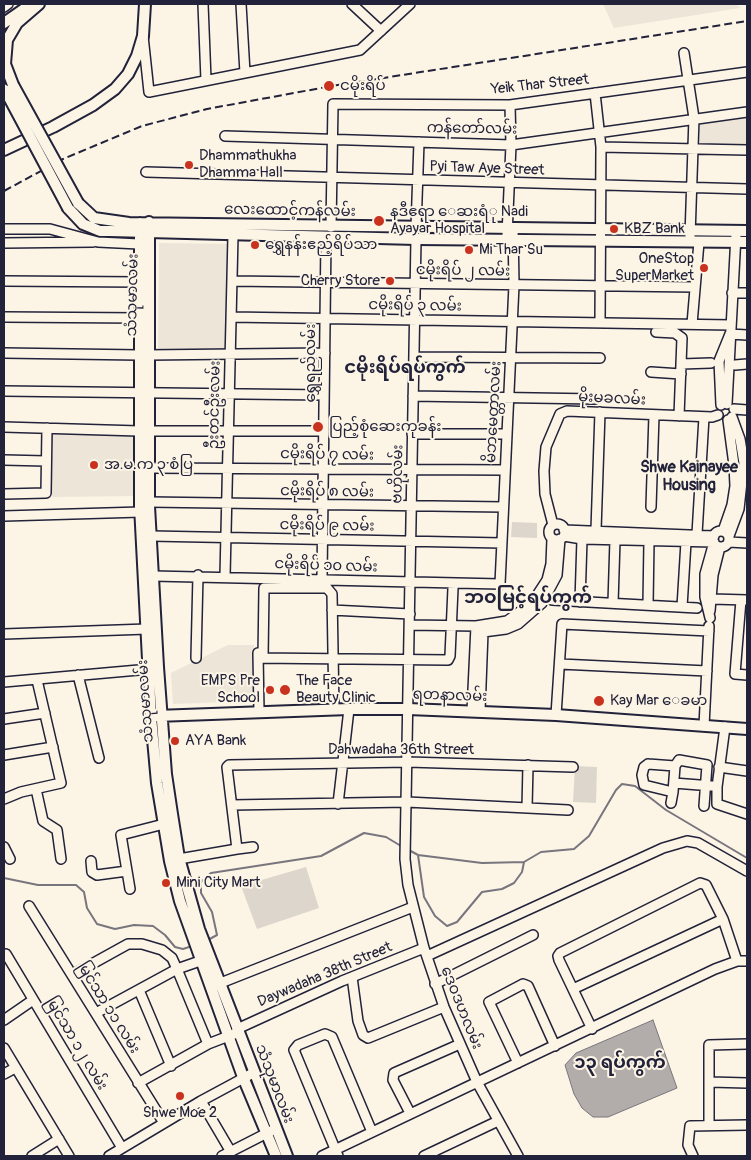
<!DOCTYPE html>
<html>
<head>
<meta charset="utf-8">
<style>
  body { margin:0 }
  #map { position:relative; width:751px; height:1160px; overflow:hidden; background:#fcf5e5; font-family:Pangolin,sans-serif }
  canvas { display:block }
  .frame { position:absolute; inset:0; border:5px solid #22223b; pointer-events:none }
</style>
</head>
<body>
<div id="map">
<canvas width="751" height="1160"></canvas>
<div class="frame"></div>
</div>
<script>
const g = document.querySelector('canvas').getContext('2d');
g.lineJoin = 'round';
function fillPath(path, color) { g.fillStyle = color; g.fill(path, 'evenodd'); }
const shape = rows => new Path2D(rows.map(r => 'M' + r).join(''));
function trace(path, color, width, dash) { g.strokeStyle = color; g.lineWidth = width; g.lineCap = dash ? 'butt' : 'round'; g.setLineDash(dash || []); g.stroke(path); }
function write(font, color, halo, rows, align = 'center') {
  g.font = font + ' Pangolin,"Noto Sans Myanmar",sans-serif'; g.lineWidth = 4; g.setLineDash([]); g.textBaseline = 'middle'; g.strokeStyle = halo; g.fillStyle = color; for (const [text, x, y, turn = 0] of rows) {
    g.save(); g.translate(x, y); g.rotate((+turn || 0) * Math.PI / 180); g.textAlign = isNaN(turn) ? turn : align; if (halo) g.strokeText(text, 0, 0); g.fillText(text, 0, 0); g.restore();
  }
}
fillPath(shape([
  [603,4,736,4,740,8,614,28],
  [747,116,747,146,699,145,700,123],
  [159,243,236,244,235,357,158,356],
  [52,431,134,434,137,496,52,497],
  [228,645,254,645,254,701,173,704,171,673]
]), '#ece5d8');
fillPath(shape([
  [512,522,537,523,537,538,511,537],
  [575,766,597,767,596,803,573,802],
  [306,867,319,908,257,929,241,886]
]), '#dcd6cc');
const water = shape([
  [653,1020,677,1088,608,1117,593,1117,582,1108,574,1094,565,1065,576,1053,653,1020]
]);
fillPath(water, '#b2adab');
trace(water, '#78757e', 1);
trace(shape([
  [407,849,418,855,482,863,524,862,541,852,574,849,589,836,616,790,622,784,635,786,666,810,747,858],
  [418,855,424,897,435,916,447,926,457,922,482,892,502,889,514,883,522,872,524,862],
  [4,878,38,885,76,885,84,892,87,908,97,924,115,929,134,925,153,926,165,935,175,947,183,949,192,946],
  [206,941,217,935,212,912,201,893,201,882,211,873,321,856,364,833,386,837,401,846]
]), '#78757e', 2);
const minor = shape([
  [203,4,206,80],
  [241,4,245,73],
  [352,4,381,31],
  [4,7,8,4],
  [143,36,149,92,360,50,410,4],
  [684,53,694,118,690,236],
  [595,93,601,147,600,322],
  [225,136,511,145,747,112],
  [601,147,747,150],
  [146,172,747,189],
  [331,227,333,104,510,105,747,72],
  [416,228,419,142],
  [4,229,50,229,98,242,139,244],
  [507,235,511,145,510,105],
  [416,239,405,859,408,885,424,948,444,1007,477,1082,518,1156],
  [4,243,93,242],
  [4,281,138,282],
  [232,281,695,287],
  [732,293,747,293],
  [4,317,139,318],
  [231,317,731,325],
  [692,324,699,242],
  [656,332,675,333,682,338,679,416],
  [730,334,747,335],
  [4,353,139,355],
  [148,355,325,353],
  [414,357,600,358],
  [681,364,711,363],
  [735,365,747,364],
  [651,372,681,374],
  [4,391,324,395],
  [413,396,595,399],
  [727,404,736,235],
  [721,405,719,361,730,334],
  [734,409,747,410],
  [4,427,139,431],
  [148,431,324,431],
  [412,434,507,434],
  [4,460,46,461],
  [148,468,505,470],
  [4,494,46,493,47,428],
  [149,502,503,507],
  [651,507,654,415],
  [4,516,141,512],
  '549 532a8 8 0 1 1 16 0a8 8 0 1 1-16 0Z',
  [553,525,545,494,544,471,546,447,560,414,567,411,712,417,718,415],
  [564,530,714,536],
  [596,530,600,412],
  '713 539a8 8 0 1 1 16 0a8 8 0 1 1-16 0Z',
  [723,531,732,505,735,486,734,465,728,420],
  [697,534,704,417],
  [151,536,502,543],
  [564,536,582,539,714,542,705,574,705,597,710,618],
  [729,536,739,509,744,463,740,439,732,417],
  [729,542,747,543],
  [153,576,500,584,514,285,513,228],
  [225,576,233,235],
  [322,579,326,237],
  [712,599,747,600],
  [552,600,697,608],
  [741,600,735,674,747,675],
  [580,602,582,539],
  [613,603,615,540],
  [648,605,649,541],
  [682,607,686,542],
  [332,610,410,614],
  [710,611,713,575,720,547],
  [410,625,476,626,479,629],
  [4,634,147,629],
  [258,653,259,712],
  [196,658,198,575],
  [258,658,448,660,450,656,453,588],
  [263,658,264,588,327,588,332,594,334,709],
  [560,664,707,671],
  [78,675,99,758],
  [4,682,150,669],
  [472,711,476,626,507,621,532,603,547,580,551,564,552,539],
  [480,711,483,632,506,629,518,624,542,603,557,575,560,539],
  [556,715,562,624,709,631],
  [4,719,45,713],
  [704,726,709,626],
  [725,727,717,787,717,804,747,814],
  [4,755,53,747],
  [648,764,675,766,673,792,644,785,642,775,644,767,648,764],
  [675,766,679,760,707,765,704,806],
  [719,767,747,771],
  [674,783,712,786],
  [36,789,43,821,57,830,61,859],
  [4,799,21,792,61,783,37,680],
  [671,803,673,792],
  [338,804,349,709],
  [232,805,407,802,568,810],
  [527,808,528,765],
  [4,847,10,859],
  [237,849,253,847],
  [173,860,237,849,227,767,229,765,408,762,573,767],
  [91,861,92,872,97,875,127,871],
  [130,889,121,835,164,824],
  [29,906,164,1123],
  [6,954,122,1148],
  [427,956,663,848,687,841,698,843,747,871],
  [72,975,128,944,142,944,162,950,172,958,177,969,208,1044],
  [352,977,358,1021,363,1035,368,1038,444,1007],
  [435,984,533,935],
  [213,986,413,907],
  [573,989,723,919],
  [139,990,171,1066],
  [96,1013,177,969,200,961],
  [4,1020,33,1000],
  [237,1029,342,981,424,948],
  [592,1029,559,960,558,956,560,953,700,883,706,885,723,919,737,961],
  [4,1048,69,1156],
  [518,1063,489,1002,523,984,528,986,555,1046],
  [4,1074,15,1068],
  [710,1082,747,1083],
  [138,1083,208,1044,234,1034],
  [201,1101,231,1152],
  [410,1113,393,1080,394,1073,460,1044],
  [709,1125,709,1045,747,1044],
  [32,1156,59,1139],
  [109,1156,201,1101,253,1073],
  [222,1156,273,1130],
  [322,1156,715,969,737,961,747,961],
  [338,1156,294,1050,298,1045,325,1034,332,1037,372,1132],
  [424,1156,498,1121],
  [693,1156,688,1145,690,1126,747,1125]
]);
const major = shape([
  [4,23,27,7],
  [13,85,5,64,7,40,17,23,39,4],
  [4,150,53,127,93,105,115,89,128,74,137,56,143,36,145,4],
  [78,203,94,218,129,223,747,231],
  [68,208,83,224,100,231,110,231,416,239,747,242],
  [149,222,149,506,158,667,166,774,172,814,179,858,199,929,287,1156],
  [140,223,140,506,151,717,157,783,170,861,180,901,243,1077,276,1156],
  [156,716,349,709,408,709,556,715,747,729]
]);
trace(minor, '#22223b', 12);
trace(major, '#22223b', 14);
trace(minor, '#fcf5e5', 9);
trace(major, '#fcf5e5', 10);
trace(shape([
  [4,191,63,159,142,126,207,109,332,86,747,21]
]), '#22223b', 2, [8, 4]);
const majorBridge = shape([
  [13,85,78,203],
  [5,90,68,208]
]);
trace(majorBridge, '#22223b', 14, []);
trace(majorBridge, '#fcf5e5', 10);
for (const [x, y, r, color] of [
  [329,86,6,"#c8321e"],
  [189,165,5,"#c8321e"],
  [379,221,6,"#c8321e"],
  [614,229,5,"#c8321e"],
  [255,245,5,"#c8321e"],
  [469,250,5,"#c8321e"],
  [704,268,5,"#c8321e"],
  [390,281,5,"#c8321e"],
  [318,427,6,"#c8321e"],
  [94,465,5,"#c8321e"],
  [270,690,5,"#c8321e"],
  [285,690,6,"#c8321e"],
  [599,701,6,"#c8321e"],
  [175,741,5,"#c8321e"],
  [166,883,5,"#c8321e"],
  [180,1096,5,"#c8321e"]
]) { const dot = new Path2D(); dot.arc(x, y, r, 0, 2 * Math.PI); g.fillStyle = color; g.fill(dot); trace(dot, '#fcf5e5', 2); }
write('15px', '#22223b', '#fcf5e5', [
  ["Yeik Thar Street",540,85,-6],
  ["ကန်တော်လမ်း",472,129,1],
  ["Pyi Taw Aye Street",487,169,2],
  ["လေးထောင့်ကန်လမ်း",290,211,1],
  ["ငမိုးရိပ် ၂ လမ်း",463,271,1],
  ["သံသုမာလမ်း",133,295,-89],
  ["ငမိုးရိပ် ၃ လမ်း",415,306,1],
  ["ရွှေရည်လမ်း",311,363,-90],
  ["မိုးမခလမ်း",612,399,3],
  ["ဦးတင်ဦးလမ်း",215,405,-89],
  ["မိဘမေတ္တာလမ်း",494,412,-87],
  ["ငမိုးရိပ် ၇ လမ်း",327,455,1],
  ["ဗဟိုလမ်း",398,474,-89],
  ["ငမိုးရိပ် ၈ လမ်း",327,492,1],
  ["ငမိုးရိပ် ၉ လမ်း",327,526,1],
  ["ငမိုးရိပ် ၁၀ လမ်း",326,566,2],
  ["ရတနာလမ်း",450,696,2],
  ["သံသုမာလမ်း",146,701,-94],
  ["Dahwadaha 36th Street",401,750],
  ["Daywadaha 38th Street",325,975,-23],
  ["မြင်သာ ၁၁ လမ်း",108,1008,58],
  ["ဒေဝဒဟလမ်း",461,1008,68],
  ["မြင်သာ ၁၂ လမ်း",76,1044,59],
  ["သံသုမာလမ်း",274,1084,69]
]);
write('15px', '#22223b', '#fcf5e5', [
  ["ငမိုးရိပ်",340,86],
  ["Dhammathukha",199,156],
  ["Dhamma Hall",199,173],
  ["နဒီဧရာ ေဆးရံု Nadi",390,212],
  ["Ayayar Hospital",390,229],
  ["KBZ Bank",624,229],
  ["ရွှေနန်းဧည့်ရိပ်သာ",265,245],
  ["Mi Thar Su",479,250],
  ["OneStop",694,259,"right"],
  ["SuperMarket",694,276,"right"],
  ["Cherry Store",380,281,"right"],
  ["ပြည့်စုံဆေးကုခန်း",329,427],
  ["အ.မ.က ၃ စံပြ",104,465],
  ["EMPS Pre",260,681,"right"],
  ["School",260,698,"right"],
  ["The Face",296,681],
  ["Beauty Clinic",296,698],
  ["Kay Mar ေခမာ",610,701],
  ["AYA Bank",185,741],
  ["Mini City Mart",176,883],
  ["Shwe Moe 2",180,1113,"center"]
], 'left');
write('bold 16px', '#22223b', '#fcf5e5', [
  ["Shwe Kainayee",689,468],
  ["Housing",689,486]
]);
write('bold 18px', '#22223b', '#fcf5e5', [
  ["ငမိုးရိပ်ရပ်ကွက်",405,368],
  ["ဘဝမြင့်ရပ်ကွက်",528,598],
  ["၁၃ ရပ်ကွက်",620,1063]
]);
</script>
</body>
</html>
